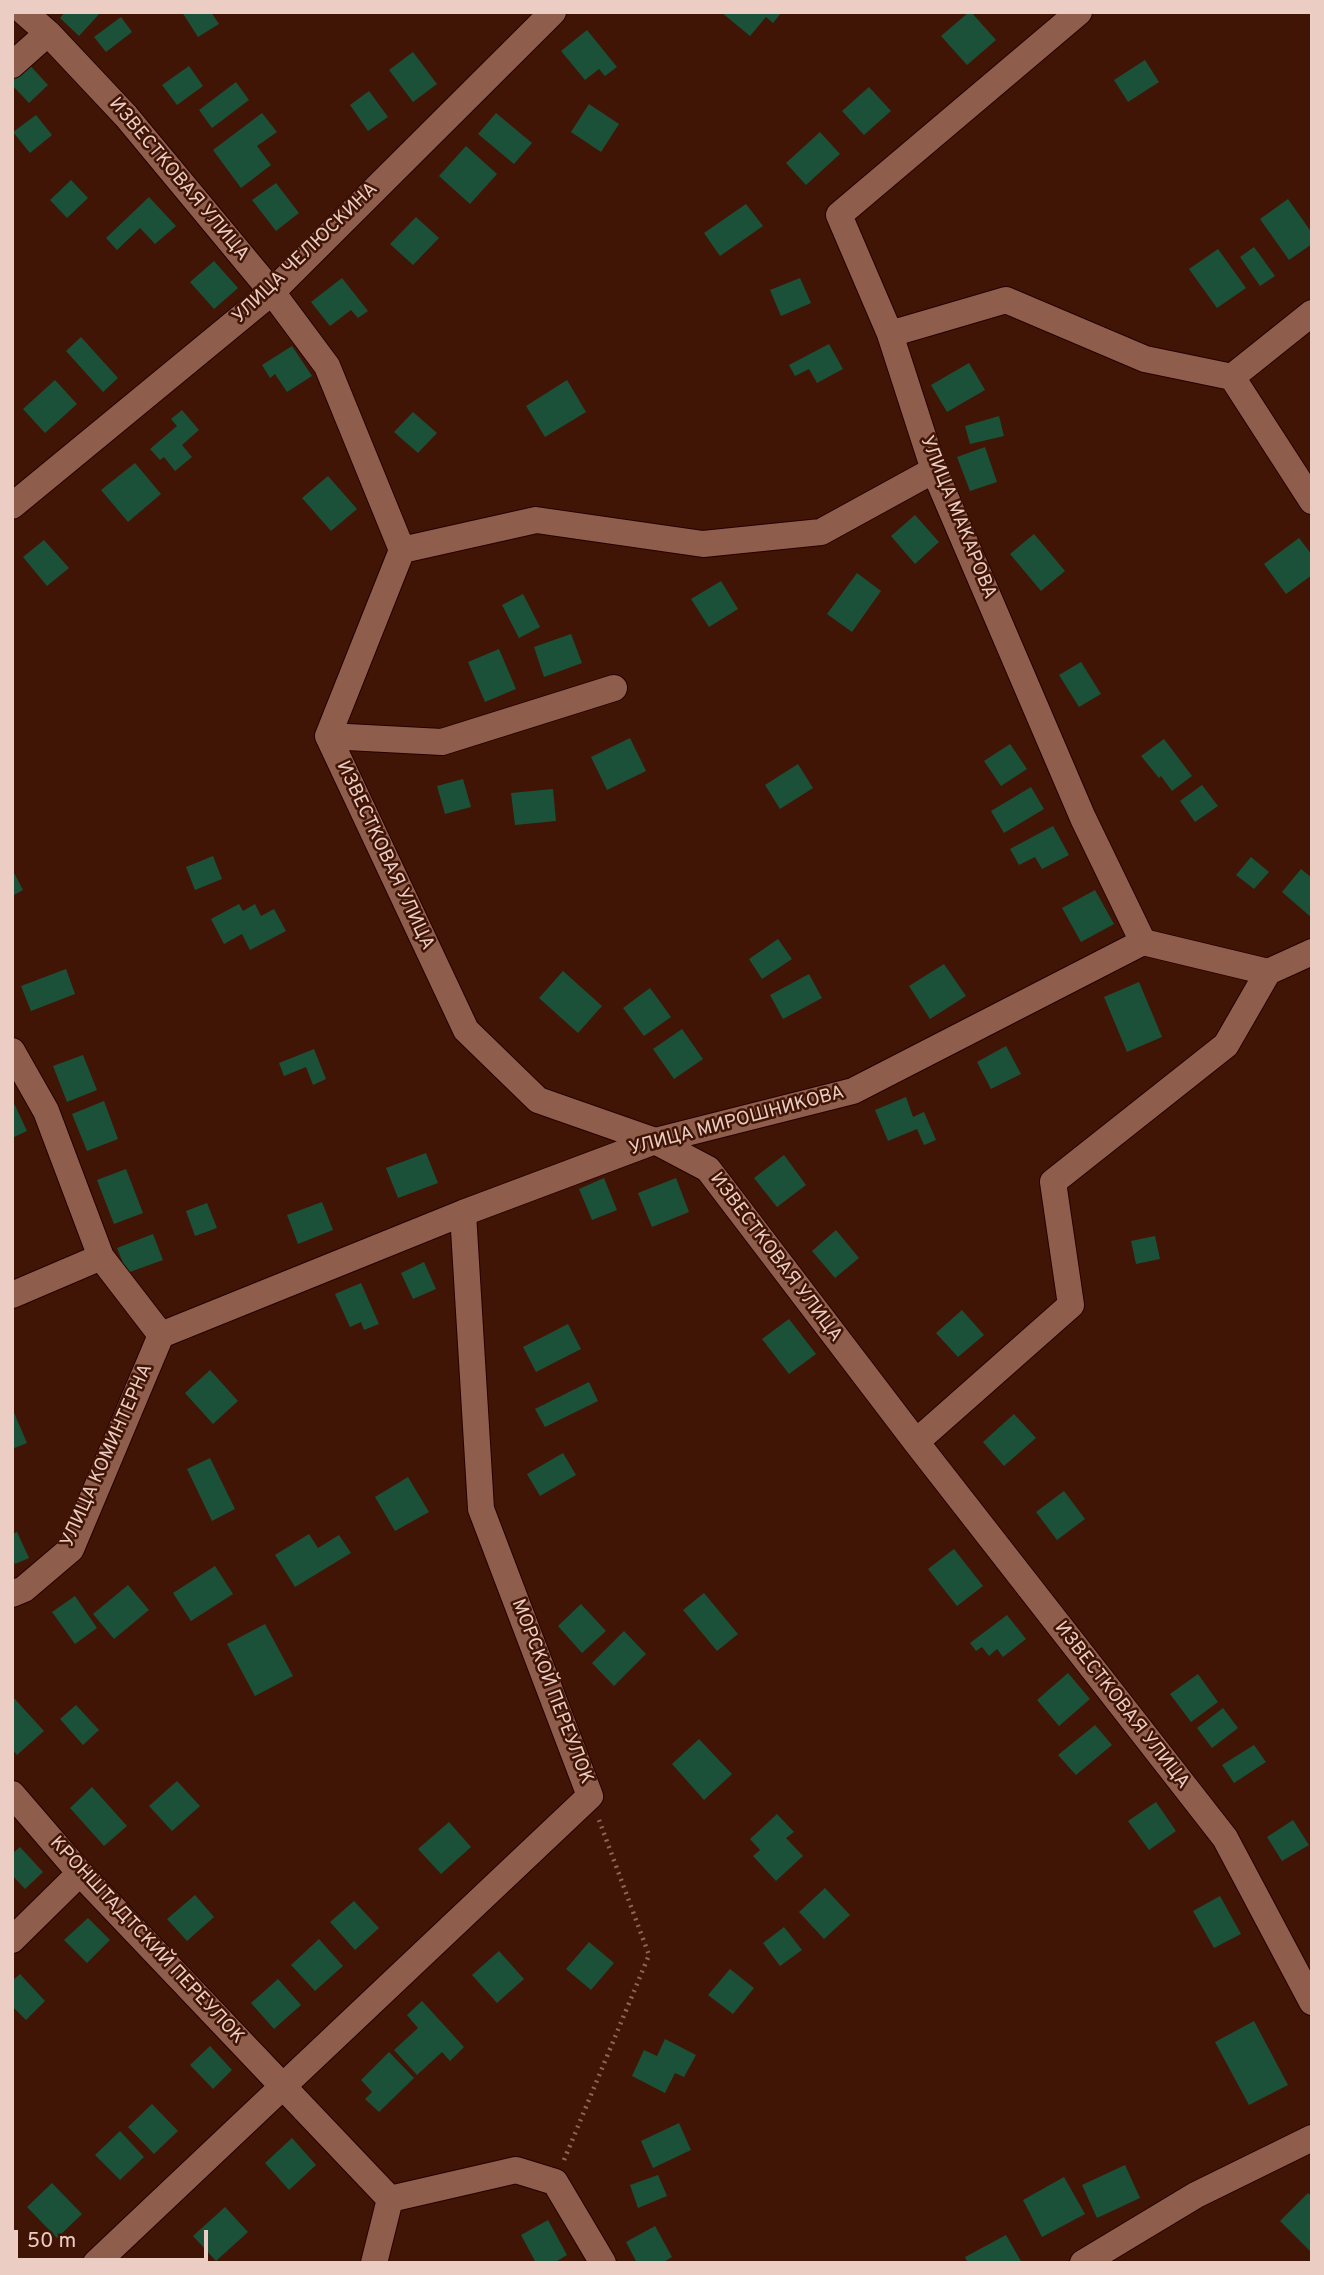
<!DOCTYPE html>
<html>
<head>
<meta charset="utf-8">
<style>
  body { margin:0 }
  #map { position:relative; width:1324px; height:2275px; overflow:hidden; background:#411506; font-family:Overpass,sans-serif }
  canvas { display:block }
  .frame { position:absolute; inset:0; border:14px solid #ebcdc3; pointer-events:none }
  .scale { position:absolute; left:14px; top:2230px; width:194px; height:32px; box-sizing:border-box; border:4px solid #ebcdc3; border-top:0; padding-left:9px; font-size:21px; line-height:24px; white-space:nowrap; color:#ebcdc3; -webkit-text-stroke:5px #411506; paint-order:stroke }
</style>
</head>
<body>
<div id="map">
<canvas width="1324" height="2275"></canvas>
<div class="frame"></div>
<div class="scale">50 m</div>
</div>
<script>
const g = document.querySelector('canvas').getContext('2d');
g.lineJoin = 'round';
function fillPath(path, color) { g.fillStyle = color; g.fill(path, 'evenodd'); }
const shape = rows => new Path2D(rows.map(r => 'M' + r).join(''));
function trace(path, color, width, dash) { g.strokeStyle = color; g.lineWidth = width; g.lineCap = dash ? 'butt' : 'round'; g.setLineDash(dash || []); g.stroke(path); }
function write(font, color, halo, rows, align = 'center') {
  g.font = font + ' Overpass,sans-serif'; g.lineWidth = 5; g.setLineDash([]); g.textBaseline = 'middle'; g.strokeStyle = halo; g.fillStyle = color; for (const [text, x, y, turn = 0] of rows) {
    g.save(); g.translate(x, y); g.rotate((+turn || 0) * Math.PI / 180); g.textAlign = isNaN(turn) ? turn : align; if (halo) g.strokeText(text, 0, 0); g.fillText(text, 0, 0); g.restore();
  }
}
fillPath(shape([
  [65,12,101,12,79,36,60,18],
  [182,12,211,12,219,24,198,37],
  [721,12,782,12,773,23,766,17,750,36],
  [969,12,971,12,996,40,967,65,941,36],
  [121,17,132,32,106,52,94,37],
  [587,30,617,67,605,76,599,69,585,80,561,51],
  [413,52,437,84,413,102,389,70],
  [1145,60,1159,82,1128,102,1114,80],
  [26,61,48,85,29,103,12,85,12,74],
  [189,66,203,86,177,105,162,85],
  [236,82,249,100,212,128,199,110],
  [869,87,891,111,864,135,842,111],
  [369,91,388,117,368,131,350,105],
  [589,104,619,124,601,152,571,132],
  [262,113,277,132,257,146,271,165,241,188,213,150],
  [496,113,532,143,514,164,478,134],
  [36,115,52,135,30,153,13,132],
  [820,132,840,154,806,185,786,163],
  [466,146,497,174,470,204,439,176],
  [71,180,88,198,67,218,50,200],
  [276,183,299,213,276,231,252,200],
  [149,197,176,226,155,244,140,228,117,250,106,238],
  [1288,199,1312,233,1312,244,1289,260,1260,219],
  [746,204,763,226,720,256,704,233],
  [416,217,439,238,413,265,390,244],
  [1254,247,1275,276,1260,286,1240,257],
  [1218,249,1246,288,1217,308,1189,269],
  [214,261,238,288,214,309,190,282],
  [342,278,368,311,358,318,351,310,330,326,311,302],
  [800,278,811,303,781,316,770,290],
  [81,337,118,378,103,392,66,351],
  [829,344,843,369,817,383,809,369,795,376,789,365],
  [292,346,312,376,287,392,275,374,270,378,262,365],
  [969,363,985,390,947,412,931,385],
  [55,380,77,404,45,433,23,409],
  [567,380,586,412,545,437,526,406],
  [182,410,199,430,182,445,192,457,175,471,164,457,160,460,150,449,177,426,171,419],
  [413,412,437,433,418,453,394,432],
  [999,416,1004,436,970,444,965,426],
  [985,447,997,482,970,491,957,457],
  [135,463,161,494,128,522,101,490],
  [328,476,357,509,331,531,302,498],
  [915,515,939,542,915,564,891,536],
  [1034,534,1065,571,1041,591,1010,554],
  [1299,538,1312,555,1312,575,1286,594,1264,564],
  [44,540,69,568,47,586,23,557],
  [857,573,881,591,852,632,827,614],
  [721,581,738,609,709,627,691,599],
  [523,594,540,627,519,638,502,605],
  [571,634,582,663,544,677,534,647],
  [499,649,516,689,485,702,468,662],
  [1081,662,1101,694,1079,707,1059,675],
  [630,738,646,771,607,790,591,757],
  [1164,739,1192,776,1172,791,1161,776,1159,778,1141,756],
  [1010,744,1027,769,1001,786,984,761],
  [798,764,813,788,780,809,765,785],
  [463,779,471,807,445,814,437,786],
  [1202,785,1218,806,1195,822,1180,801],
  [1031,787,1044,809,1004,833,991,811],
  [553,789,556,821,515,825,511,793],
  [1053,826,1069,855,1042,869,1035,857,1019,865,1010,849],
  [213,856,222,879,195,890,186,867],
  [1251,857,1269,872,1254,889,1236,875],
  [12,869,23,890,12,896],
  [1301,869,1312,878,1312,918,1282,892],
  [1095,890,1114,924,1081,942,1062,908],
  [239,904,243,911,255,904,261,916,274,909,286,931,250,950,242,934,224,944,211,919],
  [778,939,792,959,762,979,749,959],
  [944,964,966,996,930,1019,909,986],
  [66,969,75,994,31,1011,21,986],
  [563,971,602,1006,578,1033,539,998],
  [809,974,822,998,783,1019,770,995],
  [1139,982,1162,1037,1127,1052,1104,997],
  [650,988,671,1017,644,1036,623,1008],
  [682,1029,703,1059,674,1079,653,1049],
  [1006,1046,1021,1074,991,1089,977,1062],
  [314,1049,326,1079,313,1085,306,1067,284,1076,279,1063],
  [83,1055,97,1090,67,1102,53,1066],
  [906,1097,913,1117,924,1112,936,1140,924,1145,917,1129,888,1141,875,1110],
  [12,1099,27,1131,12,1138],
  [104,1101,118,1139,87,1151,72,1114],
  [426,1153,438,1183,398,1198,386,1168],
  [784,1155,806,1185,777,1207,754,1178],
  [126,1169,143,1213,114,1224,97,1180],
  [604,1178,617,1210,592,1220,579,1189],
  [676,1178,689,1212,652,1227,638,1193],
  [322,1202,333,1230,298,1244,287,1215],
  [207,1203,217,1228,195,1236,186,1211],
  [836,1230,859,1258,835,1278,812,1251],
  [153,1234,163,1260,127,1273,117,1248],
  [1155,1236,1160,1259,1136,1264,1131,1241],
  [424,1262,436,1289,413,1299,401,1273],
  [361,1283,379,1324,364,1330,361,1322,350,1327,335,1294],
  [962,1310,984,1335,958,1357,936,1333],
  [789,1319,816,1354,789,1374,762,1339],
  [568,1324,581,1349,536,1372,523,1347],
  [210,1370,238,1401,213,1424,185,1393],
  [589,1382,598,1401,545,1427,535,1409],
  [12,1408,27,1443,12,1449],
  [1014,1414,1036,1438,1004,1466,983,1442],
  [563,1453,576,1475,540,1496,527,1474],
  [210,1458,235,1509,212,1521,187,1469],
  [408,1477,429,1512,395,1531,375,1497],
  [1064,1491,1085,1519,1057,1540,1036,1512],
  [17,1532,29,1558,15,1564,12,1558,12,1534],
  [309,1534,318,1548,339,1535,351,1553,295,1587,275,1555],
  [954,1549,983,1586,957,1606,928,1569],
  [215,1566,233,1594,191,1621,173,1593],
  [128,1585,149,1610,114,1639,93,1614],
  [704,1593,738,1634,717,1651,683,1610],
  [75,1596,97,1628,75,1644,52,1612],
  [581,1604,606,1631,582,1653,558,1626],
  [1007,1615,1026,1639,1003,1657,997,1649,989,1656,982,1647,976,1651,970,1643],
  [265,1624,293,1676,255,1696,227,1644],
  [624,1631,646,1654,614,1686,592,1663],
  [1068,1673,1090,1699,1059,1726,1037,1700],
  [1198,1674,1218,1702,1191,1722,1170,1694],
  [12,1696,44,1731,17,1755,12,1749],
  [76,1705,99,1730,83,1745,60,1719],
  [1223,1708,1238,1728,1212,1748,1197,1728],
  [1095,1725,1112,1745,1076,1775,1058,1755],
  [699,1739,732,1774,704,1800,672,1764],
  [1254,1745,1266,1762,1234,1783,1222,1765],
  [177,1781,200,1806,172,1831,149,1806],
  [92,1787,127,1826,104,1846,70,1808],
  [1156,1802,1176,1831,1149,1850,1128,1821],
  [777,1814,794,1832,786,1838,803,1856,776,1881,753,1856,760,1850,750,1839],
  [1293,1820,1309,1845,1282,1861,1267,1837],
  [449,1822,471,1847,441,1874,418,1849],
  [20,1847,43,1872,25,1889,12,1875,12,1854],
  [825,1888,850,1915,824,1939,799,1912],
  [195,1895,214,1917,187,1941,167,1919],
  [1220,1896,1241,1934,1214,1948,1193,1911],
  [354,1901,379,1928,355,1950,330,1922],
  [88,1918,110,1940,87,1963,64,1940],
  [784,1927,802,1950,780,1966,763,1943],
  [319,1939,343,1966,315,1991,291,1965],
  [589,1942,614,1963,591,1990,566,1969],
  [499,1951,524,1979,497,2003,472,1975],
  [730,1969,754,1988,733,2014,708,1995],
  [20,1974,45,2001,26,2020,12,2006,12,1981],
  [278,1979,301,2005,274,2029,251,2003],
  [422,2001,464,2047,450,2061,442,2052,417,2075,394,2050,418,2028,407,2015],
  [1254,2021,1288,2085,1249,2105,1215,2042],
  [665,2039,696,2055,684,2077,675,2073,665,2093,632,2076,644,2050,657,2056],
  [210,2046,232,2070,213,2089,190,2065],
  [389,2052,414,2078,379,2112,365,2099,372,2092,361,2080],
  [152,2104,178,2131,154,2154,128,2127],
  [679,2123,691,2150,653,2168,641,2141],
  [120,2131,144,2157,120,2180,95,2155],
  [292,2138,316,2165,289,2190,265,2163],
  [1125,2165,1140,2198,1097,2218,1082,2185],
  [658,2175,667,2196,638,2208,630,2185],
  [1064,2177,1085,2214,1042,2237,1023,2200],
  [52,2183,82,2214,57,2238,27,2207],
  [1308,2193,1312,2197,1312,2253,1280,2221],
  [225,2207,248,2232,216,2261,193,2236],
  [548,2220,567,2255,554,2263,536,2263,521,2235],
  [655,2226,672,2257,662,2263,637,2263,626,2242],
  [1006,2235,1022,2263,968,2263,965,2257]
]), '#1b5138');
const minor = shape([
  [24,12,48,33,126,116,272,292,327,366,402,550],
  [1079,12,839,215,890,334,934,470,1083,818,1143,942],
  [12,65,48,33],
  [890,334,1006,300,1145,359,1232,377,1312,501],
  [1232,377,1312,313],
  [934,470,821,532,703,544,536,520,402,550,328,736,466,1030,538,1100,655,1141,708,1169,916,1442,1225,1838,1312,2002],
  [12,506,272,292,553,12],
  [328,736,442,742,614,688],
  [1143,942,1268,972,1312,952],
  [12,1051,46,1111,101,1257,161,1335],
  [12,1295,101,1257],
  [161,1335,463,1213,655,1141,853,1091,1143,942],
  [916,1442,1071,1305,1053,1182,1226,1045,1268,972],
  [12,1594,24,1589,71,1549,161,1335],
  [12,1794,80,1873,390,2199,374,2263],
  [12,1940,80,1873],
  [390,2199,516,2170,555,2182,603,2263],
  [96,2263,590,1796,481,1509,463,1213],
  [1083,2263,1196,2195,1312,2138]
]);
trace(minor, '#250000', 28);
trace(shape([
  [564,2160,649,1955,599,1820]
]), '#8b6558', 4.5, [2, 5]);
trace(minor, '#8f5d4b', 26);
write('19px', '#ebcdc3', '#411506', [
  ["ИЗВЕСТКОВАЯ УЛИЦА",178,180,50],
  ["УЛИЦА ЧЕЛЮСКИНА",306,254,-44],
  ["УЛИЦА МАКАРОВА",957,518,68],
  ["ИЗВЕСТКОВАЯ УЛИЦА",384,856,65],
  ["УЛИЦА МИРОШНИКОВА",737,1122,-15],
  ["ИЗВЕСТКОВАЯ УЛИЦА",775,1258,53],
  ["УЛИЦА КОМИНТЕРНА",108,1456,-66],
  ["МОРСКОЙ ПЕРЕУЛОК",551,1692,69],
  ["ИЗВЕСТКОВАЯ УЛИЦА",1121,1706,52],
  ["КРОНШТАДТСКИЙ ПЕРЕУЛОК",146,1941,47]
]);
</script>
</body>
</html>
